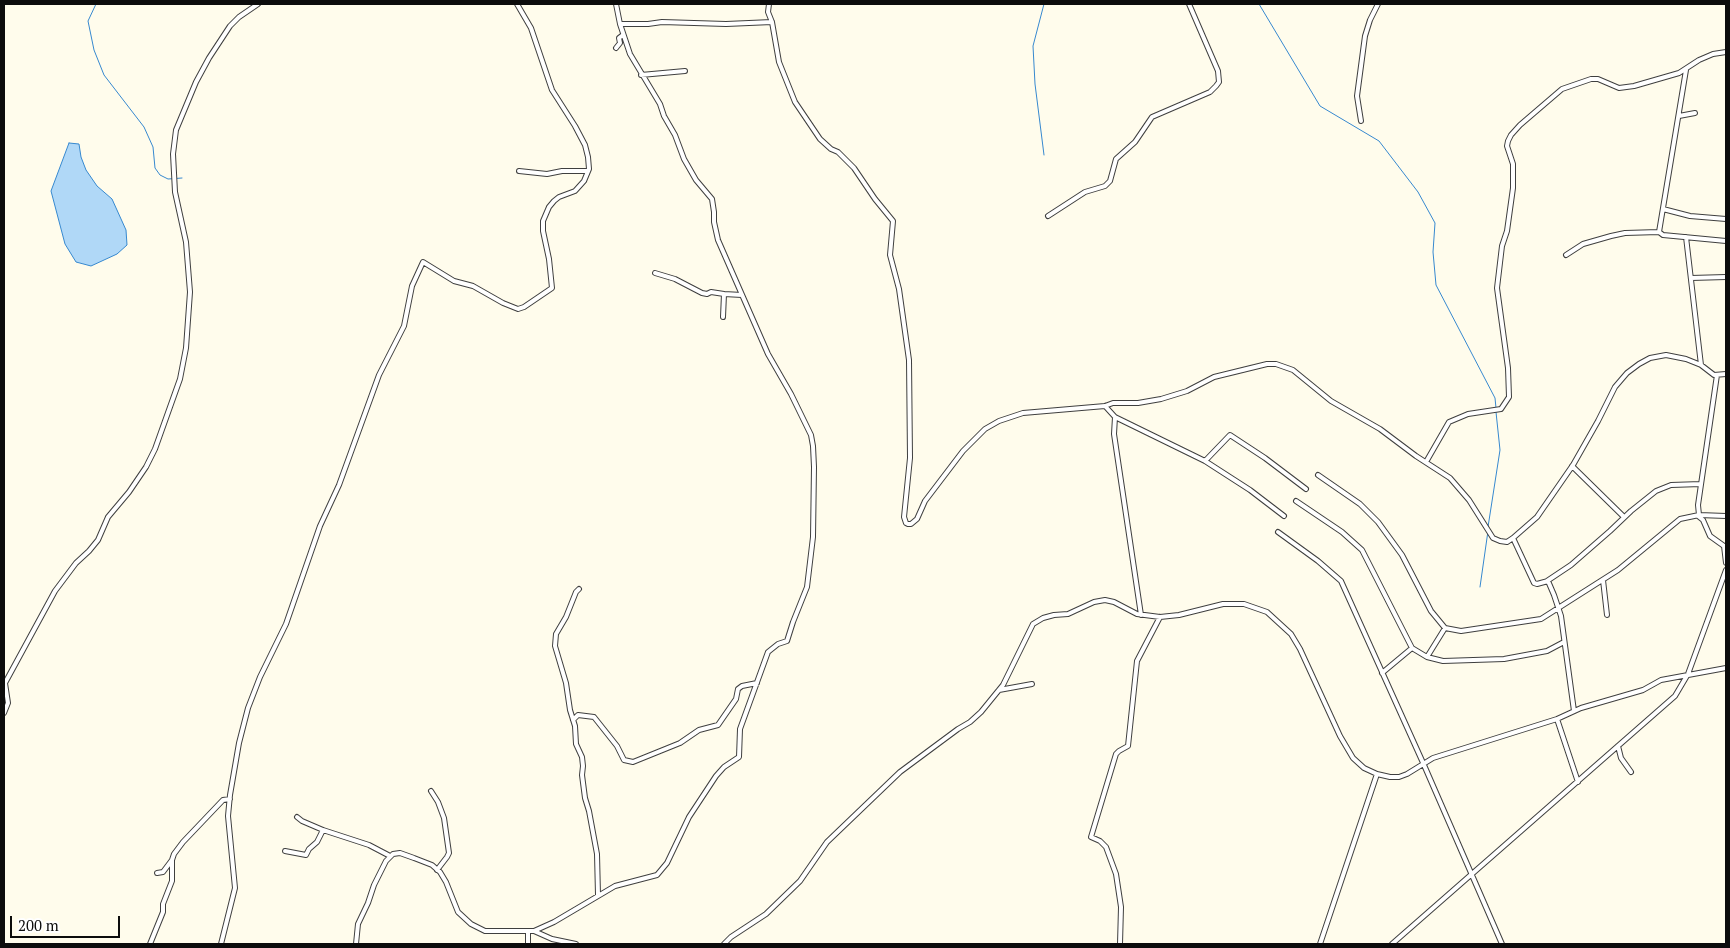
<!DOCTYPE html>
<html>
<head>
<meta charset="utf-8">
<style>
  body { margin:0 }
  #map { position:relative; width:1730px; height:948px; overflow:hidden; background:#fffcec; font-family:"PT Serif",serif }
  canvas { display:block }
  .frame { position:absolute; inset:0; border:5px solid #0c0c0c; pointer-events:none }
  .scale { position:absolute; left:10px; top:916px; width:110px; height:22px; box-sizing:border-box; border:2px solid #0c0c0c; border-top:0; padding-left:6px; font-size:15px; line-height:18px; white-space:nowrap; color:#0c0c0c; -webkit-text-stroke:4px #fff; paint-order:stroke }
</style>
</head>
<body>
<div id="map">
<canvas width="1730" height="948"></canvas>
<div class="frame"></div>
<div class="scale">200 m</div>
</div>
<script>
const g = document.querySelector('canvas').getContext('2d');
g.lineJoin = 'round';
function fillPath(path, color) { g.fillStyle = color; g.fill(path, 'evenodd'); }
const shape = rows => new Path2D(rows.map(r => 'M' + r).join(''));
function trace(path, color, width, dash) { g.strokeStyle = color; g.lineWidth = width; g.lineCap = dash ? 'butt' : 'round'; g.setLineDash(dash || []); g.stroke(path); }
const water = shape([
  [69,143,79,144,81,157,86,170,97,186,112,199,126,230,127,245,117,254,91,266,76,262,65,244,51,191,69,143]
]);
fillPath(water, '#b0d8f7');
trace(water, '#3688cf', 1);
trace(shape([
  [96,4,88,21,94,50,104,75,144,127,153,147,155,168,160,175,168,179,182,178],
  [1044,4,1033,46,1035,84,1044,155],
  [1259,4,1320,106,1379,141,1418,192,1435,223,1433,252,1436,285,1495,398,1496,408],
  [1488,527,1500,450,1496,412],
  [1480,587,1488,531]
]), '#3688cf', 1);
const minor = shape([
  [769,4,768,12,772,22,779,62,795,102,820,139,831,149,838,152,854,168,875,199,893,221,890,255,899,289,909,360,910,458,904,517,906,523,908,524,911,524,917,519,925,501,963,451,985,429,999,421,1023,413,1105,406,1113,403,1138,403,1161,399,1187,391,1214,377,1267,364,1276,364,1293,370,1331,401,1380,429,1416,456,1450,478,1469,500,1493,538,1500,541,1507,542,1513,538,1537,517,1573,465,1598,421,1615,387,1627,373,1639,364,1650,358,1666,355,1686,359,1701,365,1714,375,1726,374],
  [620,24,648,24,662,22,726,24,772,22],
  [616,48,620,43,619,38,623,35],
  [1686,70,1659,232,1663,235,1726,241],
  [641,75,685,71],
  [1679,116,1695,113],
  [1361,121,1357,96,1365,36,1370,20,1378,4],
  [519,171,547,174,562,171,588,171],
  [1663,209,1690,216,1726,219],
  [1048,216,1085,192,1105,186,1110,181,1116,159,1135,142,1152,117,1210,92,1216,86,1219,82,1218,71,1189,4],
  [1686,237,1701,365],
  [1566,255,1583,244,1611,236,1625,233,1659,232],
  [655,273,675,279,702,293,707,294,711,292,724,294],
  [1691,278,1726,277],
  [723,317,724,294,742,295],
  [1105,406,1115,417,1205,461,1250,490,1284,516],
  [1115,417,1114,434,1141,615],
  [1205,461,1230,435,1265,458,1306,489],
  [1426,462,1449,422,1468,414,1501,409,1509,397,1508,368,1497,288,1502,246,1507,231,1513,188,1513,164,1507,146,1508,141,1511,135,1520,125,1562,89,1591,79,1598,79,1619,88,1634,86,1679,73,1699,60,1713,54,1726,52],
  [1572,466,1624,517],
  [1318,475,1360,504,1378,522,1402,555,1431,611,1445,628,1461,631,1541,619,1618,570,1680,519,1699,515,1698,505,1717,375],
  [1296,501,1342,532,1362,550,1412,648,1427,657,1443,661,1504,659,1547,651,1564,642],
  [1699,515,1726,516],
  [1698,516,1703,520,1710,536,1724,546,1726,563],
  [1278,532,1318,561,1341,581,1424,765,1502,944],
  [1513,538,1534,583,1537,584,1548,581,1554,595,1561,616,1574,711],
  [1603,580,1607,615],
  [1547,581,1571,565,1610,531,1631,511,1656,491,1671,485,1701,484],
  [579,589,576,592,566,617,556,634,555,646,566,683,570,710,575,726,576,744,582,757,583,766,582,775,585,798,589,811,597,854,598,895],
  [1427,657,1445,628],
  [1382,673,1412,648],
  [999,690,1032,684],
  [4,713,8,703,5,683,55,591,76,563,89,551,98,540,108,517,129,492,146,467,155,449,180,379,186,348,190,292,186,242,175,192,173,154,176,130,196,82,209,58,230,26,239,17,258,4],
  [1557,719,1578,782],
  [573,720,578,715,594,717,617,746,624,760,633,762,680,743,699,730,718,725,736,699,738,689,742,686,757,683],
  [1618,746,1621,758,1631,772],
  [431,791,438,802,444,818,449,853,447,857,437,870],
  [297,817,302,821,323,830,369,845,390,856],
  [285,851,306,855,309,849,317,842,323,830],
  [157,873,163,872,172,860],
  [534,931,552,939,576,944],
  [150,944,163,912,163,904,172,881,172,860,174,854,183,842,223,800,230,799],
  [221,944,235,888,228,816,230,795,239,743,248,708,260,677,286,624,320,526,339,485,379,375,404,326,412,286,423,262,454,281,473,286,503,303,518,309,524,307,552,288,549,259,543,231,543,221,549,207,554,201,559,197,575,191,584,181,589,169,588,157,585,145,575,126,552,90,531,28,517,4],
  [356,944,358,924,368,903,374,885,386,861,393,854,400,853,414,858,432,865,440,872,446,882,458,912,471,924,485,931,534,931,554,922,615,886,657,875,667,863,689,817,716,776,724,767,739,757,740,729,768,652,778,644,787,641,793,622,807,587,813,537,814,467,813,446,811,435,791,394,768,354,718,240,714,222,714,212,712,199,696,180,684,159,675,135,664,116,660,104,630,54,620,24,616,4],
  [528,944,528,932],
  [724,944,731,937,766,914,800,881,827,842,900,772,958,729,970,722,981,712,1003,685,1033,624,1043,618,1054,615,1068,614,1094,602,1105,600,1114,602,1137,614,1160,617,1179,615,1223,604,1244,604,1267,612,1291,634,1300,649,1340,736,1353,758,1364,768,1377,774,1390,777,1399,777,1407,774,1433,758,1557,719,1581,708,1643,690,1661,680,1726,668],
  [1120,944,1121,907,1116,874,1106,847,1100,841,1091,837,1116,754,1119,751,1128,746,1137,661,1160,617],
  [1320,944,1377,774],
  [1392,944,1675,696,1688,674,1726,570]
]);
trace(minor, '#3f3f3f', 6);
trace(minor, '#fff', 4);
</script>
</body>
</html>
